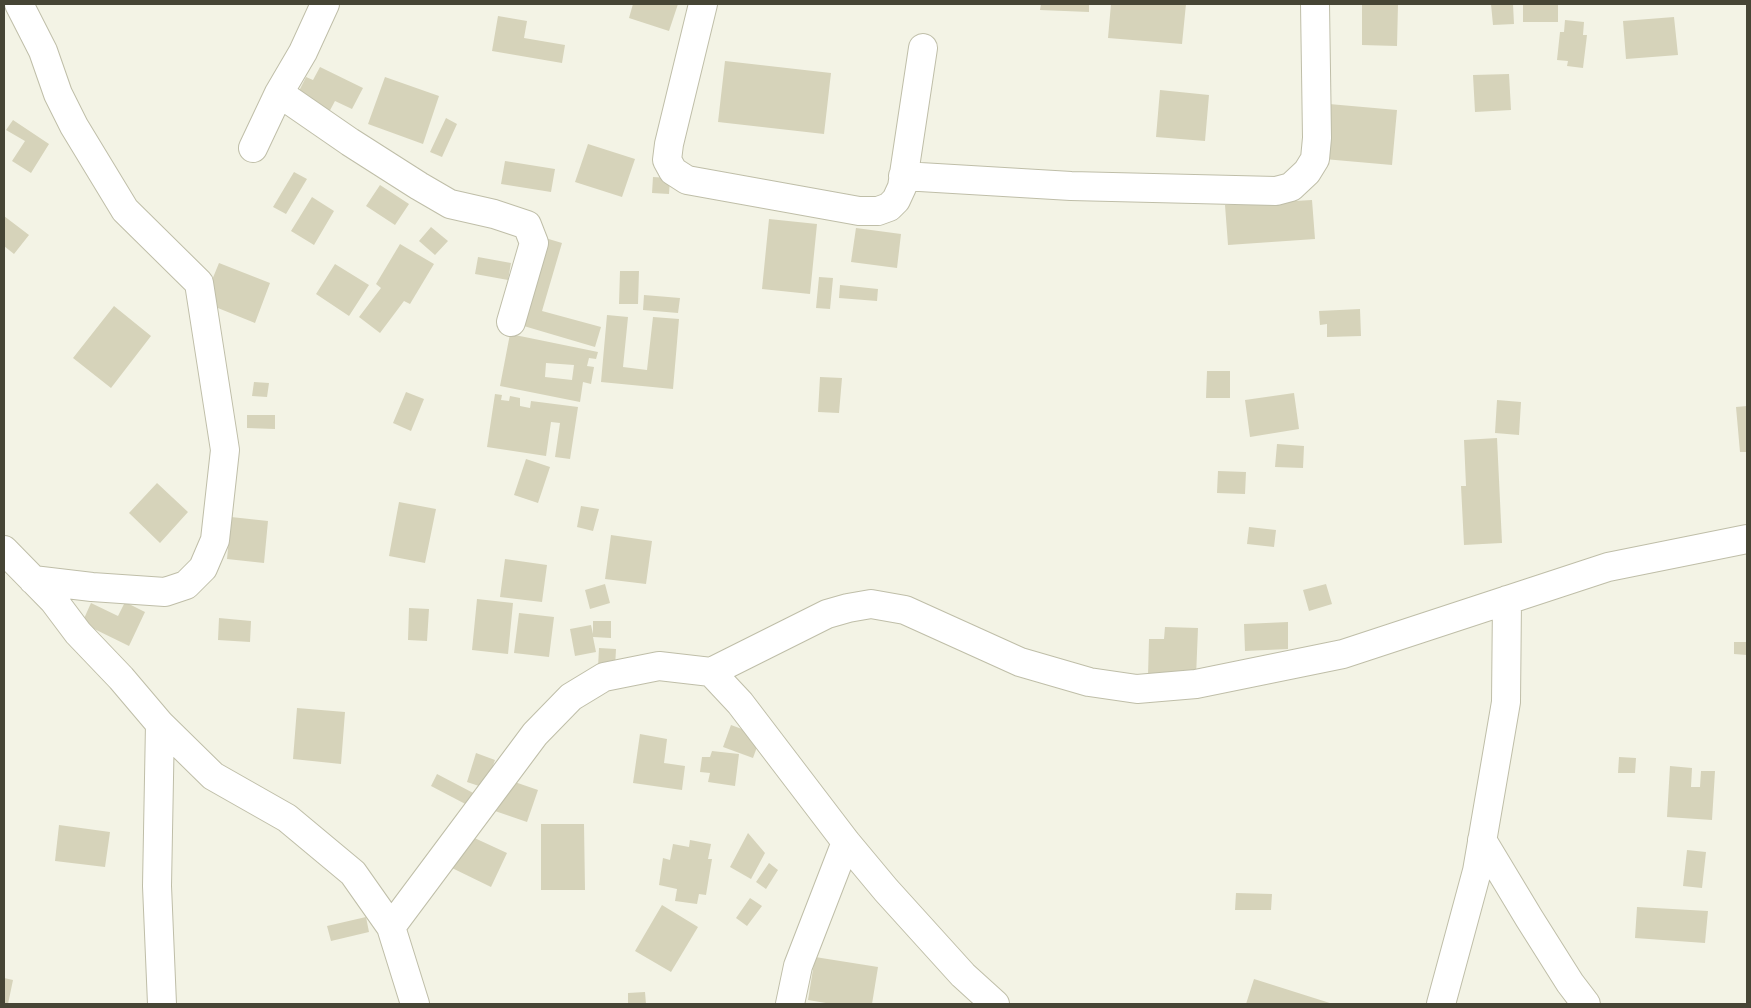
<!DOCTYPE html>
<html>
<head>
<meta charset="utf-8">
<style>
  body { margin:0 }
  #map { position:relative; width:1751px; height:1008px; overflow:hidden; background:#f3f3e5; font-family:"DejaVu Sans",sans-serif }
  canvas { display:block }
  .frame { position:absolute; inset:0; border:5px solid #464535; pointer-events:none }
</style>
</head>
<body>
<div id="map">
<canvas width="1751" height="1008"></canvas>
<div class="frame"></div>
</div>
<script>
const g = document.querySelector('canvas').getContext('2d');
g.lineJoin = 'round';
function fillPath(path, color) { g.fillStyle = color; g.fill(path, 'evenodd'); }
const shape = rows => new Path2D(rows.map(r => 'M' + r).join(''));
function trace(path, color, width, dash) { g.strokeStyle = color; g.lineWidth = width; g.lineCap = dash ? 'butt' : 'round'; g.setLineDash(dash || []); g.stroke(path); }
fillPath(shape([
  [633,4,678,4,669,31,629,18],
  [1041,4,1089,4,1089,12,1040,10],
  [1111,4,1186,4,1182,44,1108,38],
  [1362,4,1398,4,1397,46,1362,45],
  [1491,4,1513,4,1514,24,1493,25],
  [1523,4,1558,4,1558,22,1523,22],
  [498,16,527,21,524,38,565,45,562,63,492,51],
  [1674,17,1678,55,1626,59,1623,21],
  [1565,20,1584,22,1583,35,1587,35,1583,68,1567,66,1568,61,1557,60,1560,32,1564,32],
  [725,61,831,73,824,134,718,122],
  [320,67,363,88,352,109,335,101,328,114,296,97,306,77,313,80],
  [1509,74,1511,110,1475,112,1473,75],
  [385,77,439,96,423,144,368,124],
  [1160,90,1209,95,1205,141,1156,137],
  [1329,104,1397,110,1392,165,1324,159],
  [446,118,457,124,442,157,430,152],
  [13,120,49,144,31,173,12,161,25,141,6,130],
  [588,144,635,159,622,197,575,182],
  [505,161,555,169,551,192,501,184],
  [294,172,307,179,286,214,273,207],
  [653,177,670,178,669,194,652,193],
  [380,185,409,204,395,225,366,206],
  [312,197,334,211,314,245,291,231],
  [1312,200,1315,239,1228,245,1225,205],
  [4,216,29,235,14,254,4,246],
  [769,219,817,224,810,294,762,289],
  [431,227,448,241,435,255,419,241],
  [856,228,901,234,897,268,851,262],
  [542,237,562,243,542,311,601,327,595,347,517,324],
  [400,244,434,264,410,304,404,301,380,333,359,317,381,288,376,284],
  [478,257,511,263,508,280,475,274],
  [219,263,270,283,255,323,203,302],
  [335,264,369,285,349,316,316,294],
  [620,271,639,271,638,304,619,304],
  [819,277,833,278,830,309,816,308],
  [840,285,878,289,877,301,839,298],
  [644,295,680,298,678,313,643,310],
  [114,306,151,336,111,388,73,358],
  [1360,309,1361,336,1327,337,1327,324,1320,325,1319,311],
  [607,315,628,317,623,367,647,370,653,317,679,319,673,389,601,382],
  [510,334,598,352,596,359,589,358,587,366,594,367,591,384,583,382,580,402,500,386],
  [546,363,574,365,572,380,545,377],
  [1207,371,1230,371,1230,398,1206,398],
  [820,377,842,378,839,413,818,412],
  [254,382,269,383,267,397,252,396],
  [406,392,424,399,411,431,393,423],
  [1294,393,1299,429,1250,437,1245,400],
  [495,394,502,395,501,400,509,401,510,396,520,398,520,406,530,408,531,401,578,407,570,459,555,457,560,423,551,422,546,456,487,447],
  [1497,400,1521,402,1519,435,1495,433],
  [1747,406,1747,452,1740,452,1736,407],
  [247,415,275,415,275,429,247,428],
  [1497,438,1502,543,1464,545,1461,486,1466,486,1464,440],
  [1277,444,1304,446,1303,468,1275,467],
  [526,459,550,467,538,503,514,495],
  [1218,471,1246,472,1245,494,1217,493],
  [157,483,188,512,160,543,129,513],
  [399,502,436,509,425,563,389,556],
  [581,506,599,509,593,531,577,527],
  [231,517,268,521,264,563,227,559],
  [1249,527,1276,530,1274,547,1247,544],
  [611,535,652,541,646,584,605,579],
  [505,559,547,565,542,602,500,597],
  [605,584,610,603,590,609,585,590],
  [1326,584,1332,604,1309,611,1303,590],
  [477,599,513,603,508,654,472,650],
  [125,602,145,612,129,646,82,623,91,603,118,616],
  [409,608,429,609,427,641,408,640],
  [519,613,554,617,549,657,514,653],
  [219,618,251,621,250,642,218,640],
  [593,621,611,621,611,638,593,637,596,652,575,656,570,629,591,625,593,634],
  [1288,622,1288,649,1245,651,1244,624],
  [1165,627,1198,628,1196,677,1148,675,1149,639,1164,639],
  [1734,642,1747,642,1747,655,1734,654],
  [599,648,616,649,615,668,598,667],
  [297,708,345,712,341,764,293,759],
  [731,725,761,736,753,758,723,747],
  [640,734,667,739,664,763,685,766,682,790,633,783],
  [712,751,739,754,735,786,708,782,710,773,700,772,702,757,710,757],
  [476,753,495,760,485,788,467,782],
  [1619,757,1636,758,1635,773,1618,773],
  [1670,766,1692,768,1691,787,1700,787,1701,771,1715,771,1712,820,1667,817],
  [437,774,479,796,473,808,431,786],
  [506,779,538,790,527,822,495,811],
  [541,824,584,824,585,890,541,890],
  [59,825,110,832,105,867,55,861],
  [748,833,765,853,751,879,730,867],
  [468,835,507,853,491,887,452,868],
  [690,840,711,844,708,859,712,859,706,895,699,894,697,904,675,901,677,889,659,885,663,858,670,860,673,844,689,847],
  [1687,850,1706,852,1702,888,1683,886],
  [769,863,778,870,766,889,756,882],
  [1236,893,1272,894,1271,910,1235,910],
  [750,898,762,906,747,926,736,918],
  [662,905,698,927,671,972,635,951],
  [1637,907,1708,911,1705,943,1635,938],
  [366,917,369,932,331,941,327,926],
  [815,957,878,967,872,1004,832,1004,808,1000],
  [4,978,13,980,8,1004,4,1004],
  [1254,979,1333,1004,1246,1004],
  [645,992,646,1004,628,1004,628,993]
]), '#d6d3ba');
const street = shape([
  [19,4,43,51,58,94,74,126,125,210,199,283,225,450,215,540,203,568,186,585,165,592,92,587,33,580],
  [703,4,669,144,667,160,673,171,687,180,859,211,878,211,889,207,896,200,902,187,923,48],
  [279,93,350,142,419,186,450,204,494,214,527,225,534,243,511,322],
  [253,148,279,93,303,52,325,4],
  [903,176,1071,186,1276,191,1291,187,1307,172,1315,159,1317,138,1315,4],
  [4,550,54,601,78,633,121,678,160,724,213,776,287,818,353,873,391,927,415,1004],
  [711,672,827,614,848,608,871,604,905,610,1020,662,1089,682,1137,689,1196,684,1343,654,1608,567,1747,539],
  [160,724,157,886,162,1004],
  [1482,840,1529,918,1570,983,1586,1004],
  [391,927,535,734,571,697,604,677,659,666,711,672,740,703,846,842,886,890,963,975,995,1004],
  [790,1004,798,966,846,842],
  [1441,1004,1477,871,1506,702,1507,600]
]);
trace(street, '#bfbea8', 30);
trace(street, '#fff', 28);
</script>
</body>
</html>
